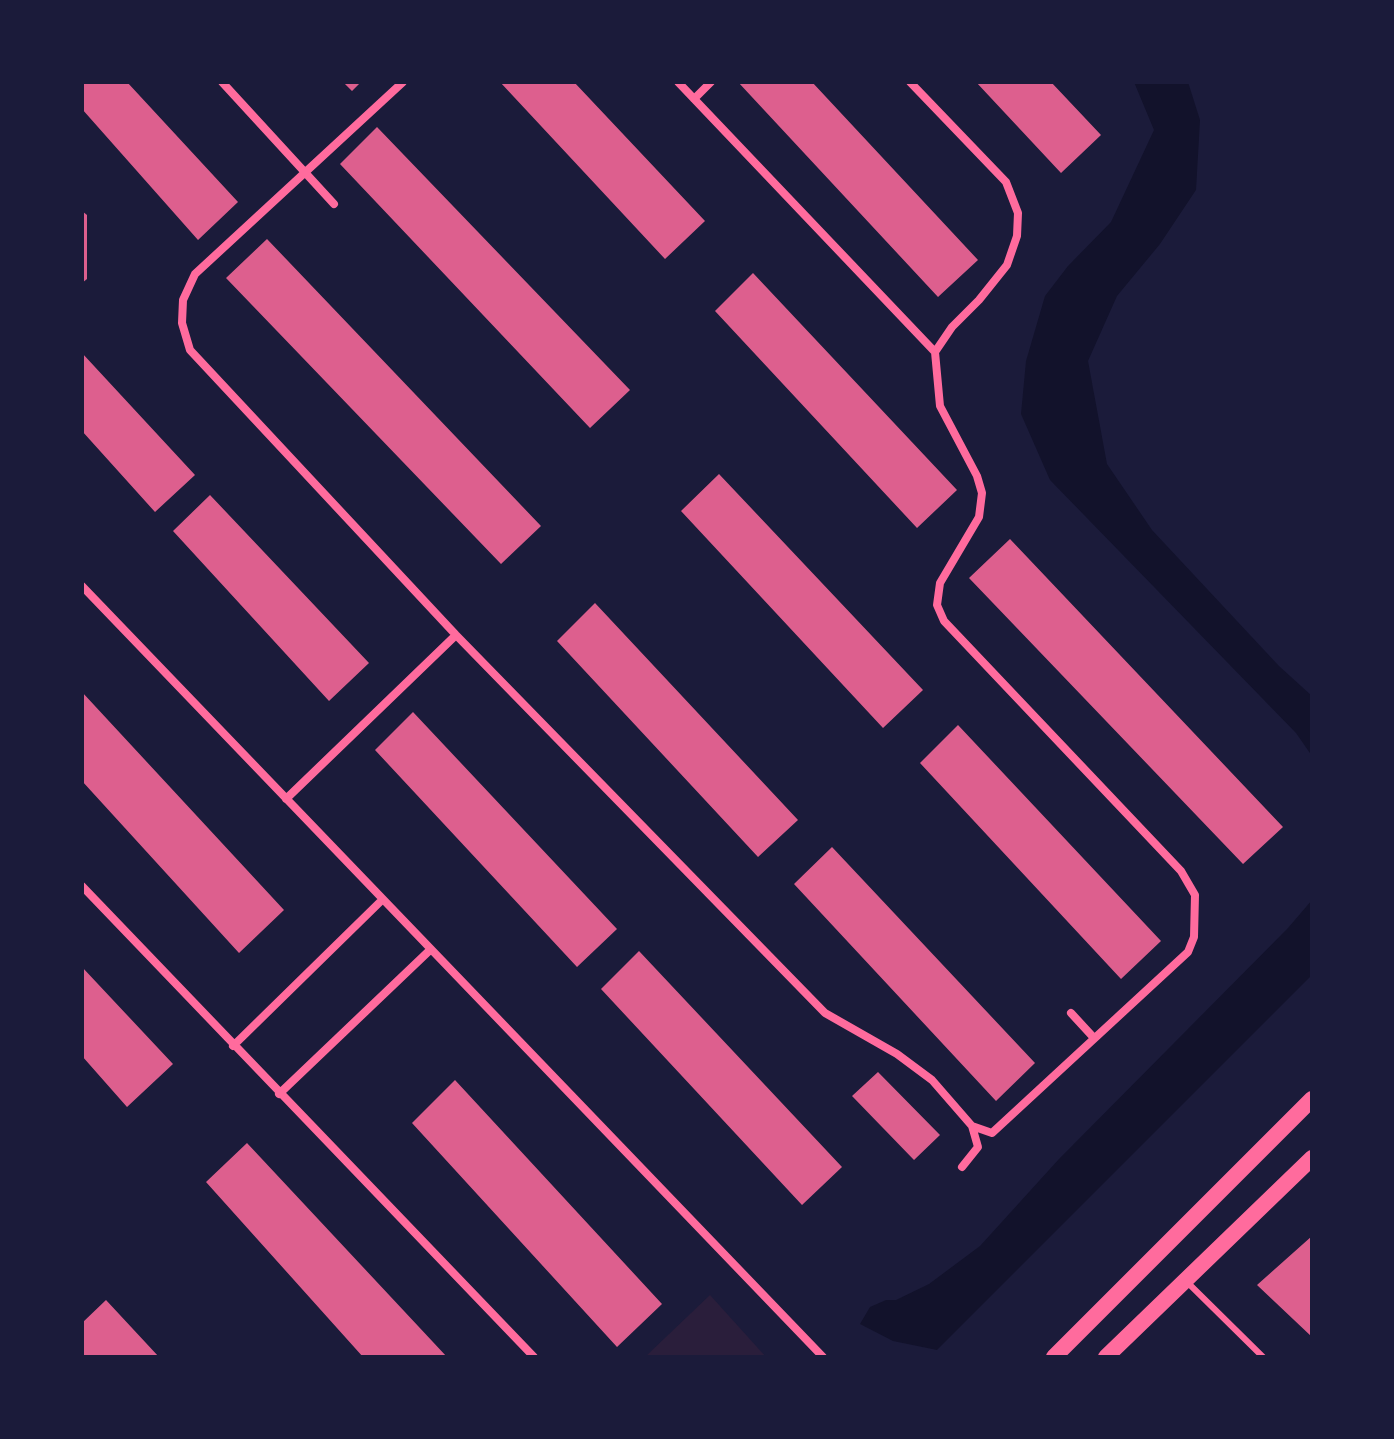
<!DOCTYPE html>
<html>
<head>
<meta charset="utf-8">
<style>
  body { margin:0 }
  #map { position:relative; width:1394px; height:1439px; overflow:hidden; background:#1b1b3a; font-family:"PT Sans Narrow",sans-serif }
  canvas { display:block }
  .frame { position:absolute; inset:0; border:84px solid #1b1b3a; pointer-events:none }
</style>
</head>
<body>
<div id="map">
<canvas width="1394" height="1439"></canvas>
<div class="frame"></div>
</div>
<script>
const g = document.querySelector('canvas').getContext('2d');
g.lineJoin = 'round';
function fillPath(path, color) { g.fillStyle = color; g.fill(path, 'evenodd'); }
const shape = rows => new Path2D(rows.map(r => 'M' + r).join(''));
function trace(path, color, width, dash) { g.strokeStyle = color; g.lineWidth = width; g.lineCap = dash ? 'butt' : 'round'; g.setLineDash(dash || []); g.stroke(path); }
fillPath(shape([
  [710,1295,766,1357,645,1357]
]), '#2a1e3b');
fillPath(shape([
  [1134,82,1188,82,1200,120,1196,190,1160,244,1117,296,1088,361,1107,464,1152,530,1279,666,1312,696,1312,756,1296,733,1050,480,1021,414,1026,361,1045,296,1068,266,1111,222,1154,130],
  [1312,900,1312,975,937,1350,893,1341,860,1324,870,1307,886,1300,896,1300,929,1284,980,1246,1059,1159,1288,928]
]), '#12122b');
fillPath(shape([
  [82,82,127,82,238,202,198,240,82,109],
  [343,82,361,82,352,91],
  [500,82,574,82,705,221,665,259],
  [738,82,812,82,978,260,938,297],
  [976,82,1051,82,1101,135,1061,173],
  [377,127,630,390,590,428,340,164],
  [82,211,87,215,87,279,82,283],
  [267,239,541,526,501,564,226,278],
  [753,273,957,490,917,528,715,311],
  [82,353,195,475,155,512,82,431],
  [719,474,923,690,883,728,681,511],
  [210,495,369,663,329,701,173,531],
  [1010,539,1283,827,1243,864,969,578],
  [595,603,798,820,758,857,557,641],
  [82,692,284,910,239,953,82,781],
  [413,712,617,929,577,967,375,750],
  [958,725,1161,941,1121,979,920,763],
  [832,847,1035,1063,996,1101,794,884],
  [639,951,842,1167,802,1205,601,989],
  [82,967,173,1064,127,1107,82,1056],
  [878,1072,940,1135,914,1160,852,1096],
  [455,1080,662,1304,617,1347,412,1123],
  [247,1143,447,1357,363,1357,206,1182],
  [1312,1236,1312,1337,1257,1285],
  [106,1300,159,1357,82,1357,82,1323]
]), '#dd5f8e');
trace(shape([
  [1186,1281,1263,1357]
]), '#ff6b9d', 6);
trace(shape([
  [222,82,334,204],
  [403,82,195,274,183,300,182,323,190,350,456,635,825,1013,897,1054,932,1080,972,1126,992,1133,1188,952,1194,937,1195,895,1181,871,944,621,937,605,940,583,979,517,982,493,977,476,940,406,935,352,678,82],
  [910,82,1006,182,1018,213,1017,236,1007,265,979,300,952,327,935,352],
  [694,99,711,82],
  [82,586,823,1357],
  [286,799,456,635],
  [82,886,534,1357],
  [1071,1013,1094,1038],
  [233,1046,382,900],
  [279,1094,430,950],
  [962,1167,978,1147,972,1126]
]), '#ff6b9d', 8);
trace(shape([
  [1054,1357,1312,1099],
  [1106,1357,1312,1158]
]), '#ff6b9d', 16);
</script>
</body>
</html>
